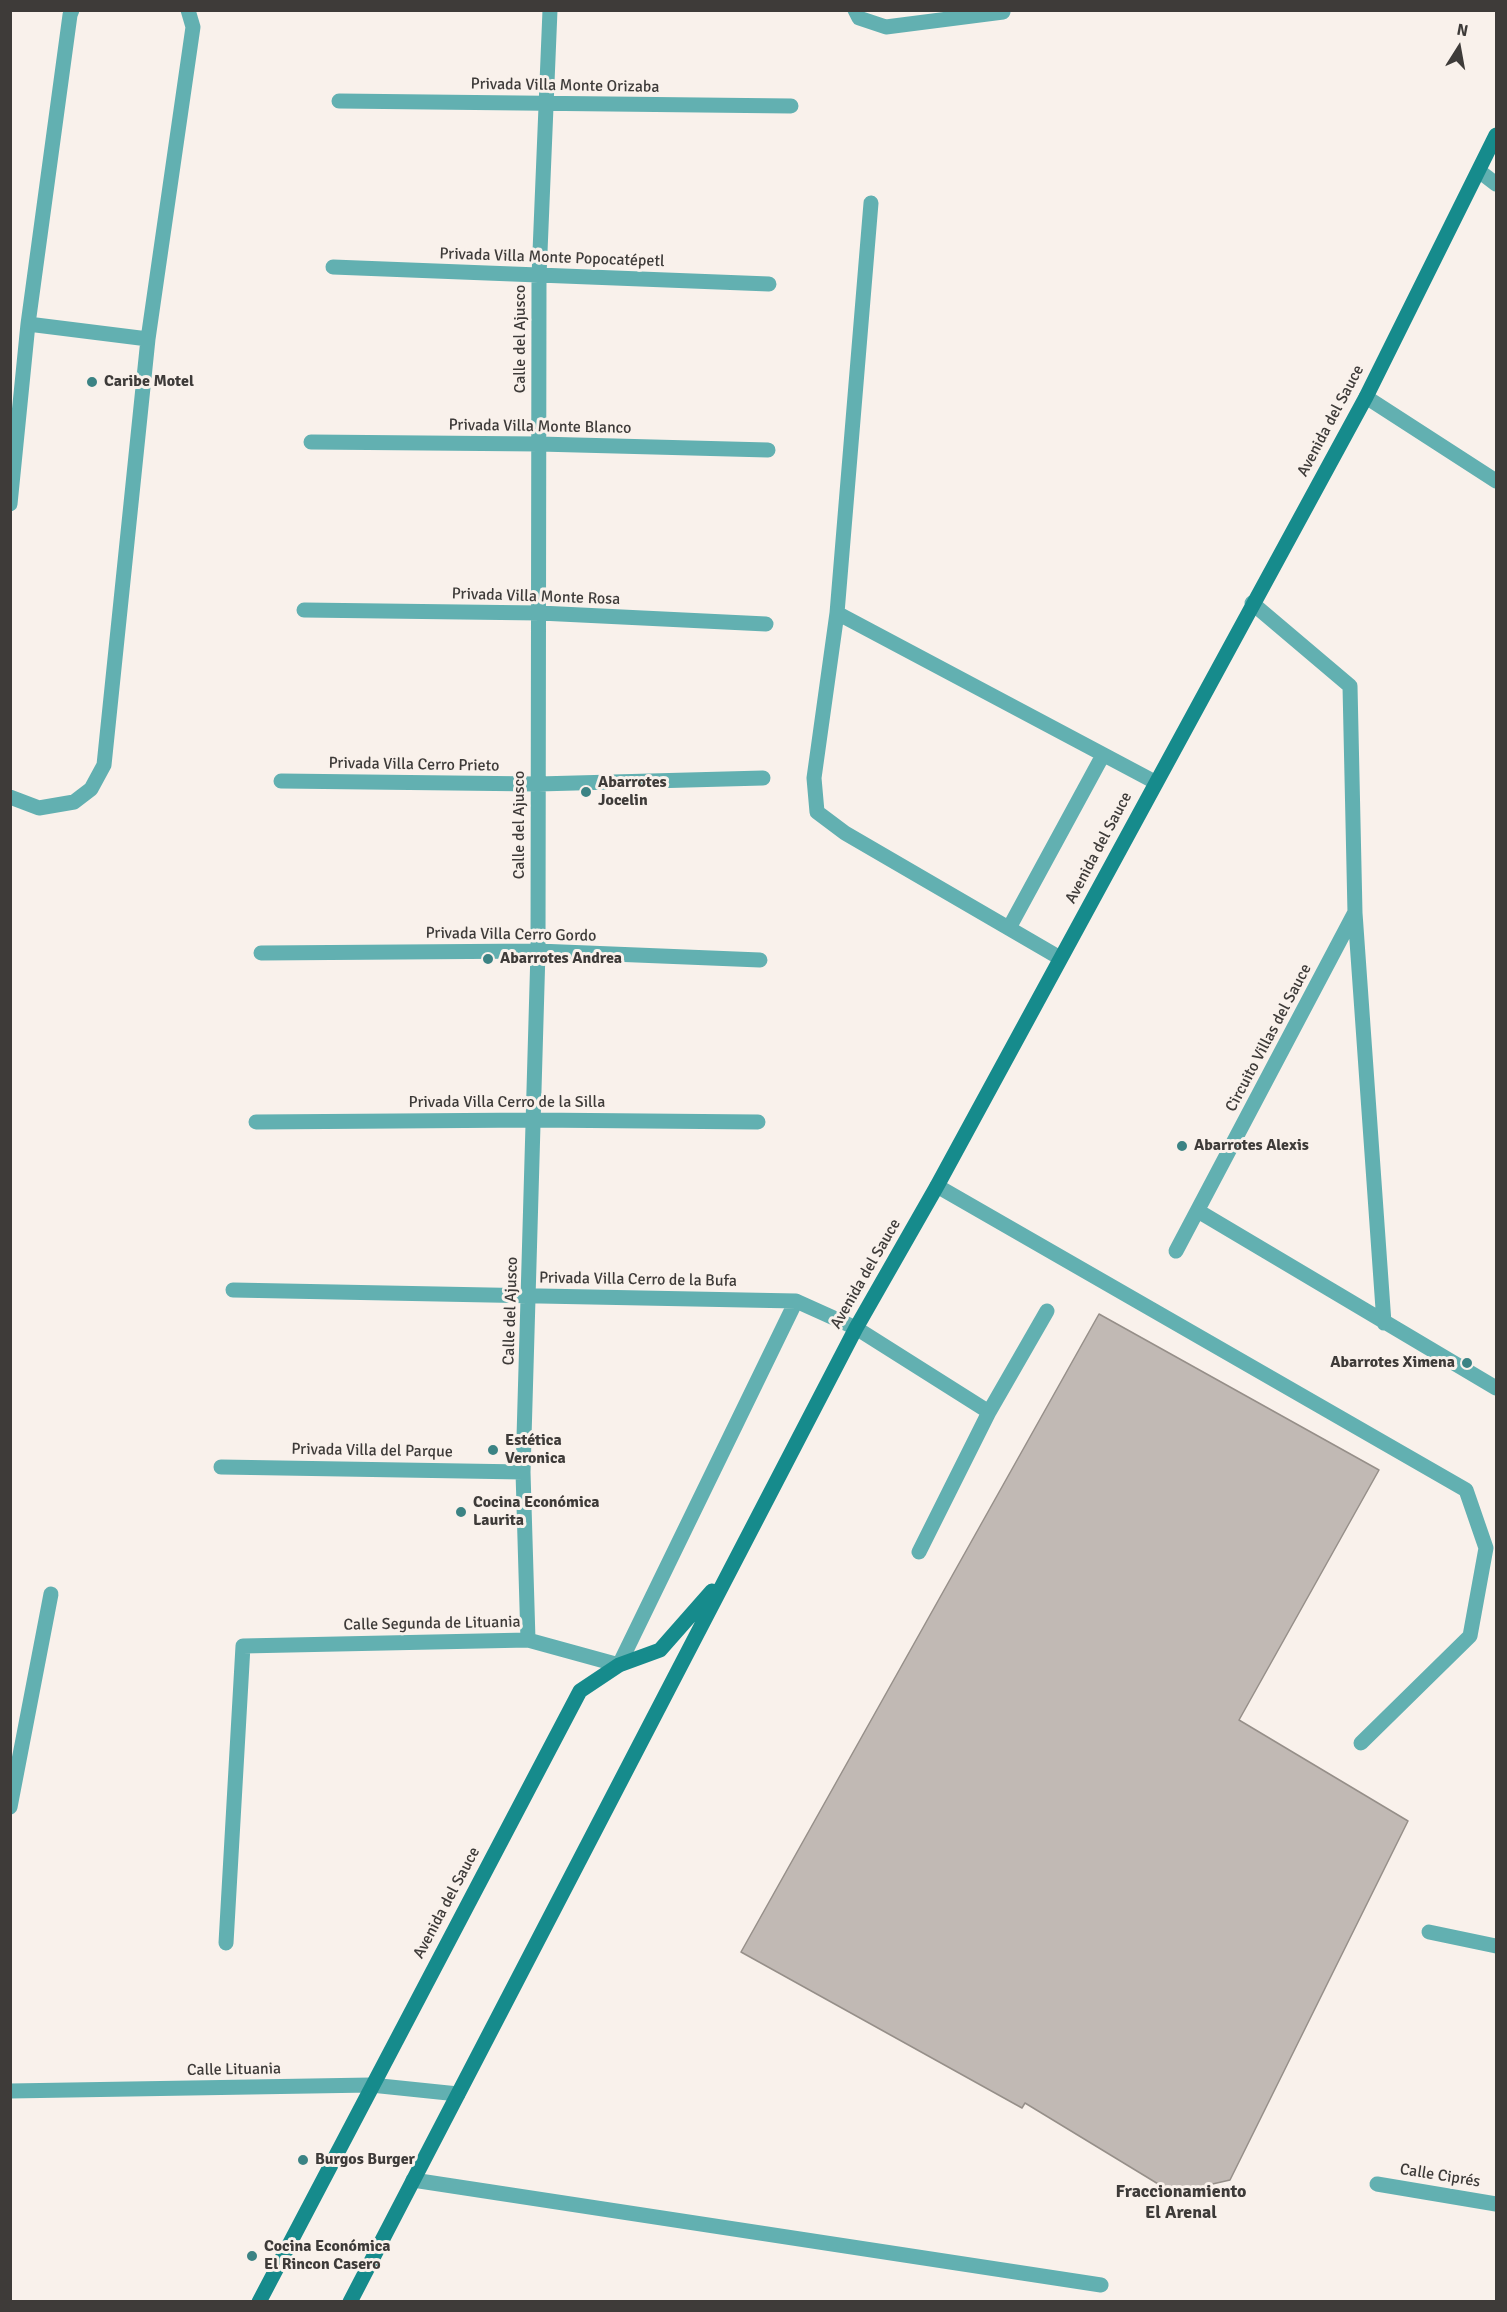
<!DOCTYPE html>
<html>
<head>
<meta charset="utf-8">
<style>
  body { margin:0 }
  #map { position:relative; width:1507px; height:2312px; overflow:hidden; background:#f9f1eb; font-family:Signika,sans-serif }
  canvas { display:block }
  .frame { position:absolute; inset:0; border:12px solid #3e3b39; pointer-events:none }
  .north { position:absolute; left:1429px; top:18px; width:60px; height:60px; -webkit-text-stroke:4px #f9f1eb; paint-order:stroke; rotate:11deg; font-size:16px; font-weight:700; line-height:24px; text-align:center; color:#3e3b39 }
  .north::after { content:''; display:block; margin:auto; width:21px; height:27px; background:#3e3b39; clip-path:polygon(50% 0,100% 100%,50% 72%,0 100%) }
</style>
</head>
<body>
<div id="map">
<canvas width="1507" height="2312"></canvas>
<div class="frame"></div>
<div class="north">N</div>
</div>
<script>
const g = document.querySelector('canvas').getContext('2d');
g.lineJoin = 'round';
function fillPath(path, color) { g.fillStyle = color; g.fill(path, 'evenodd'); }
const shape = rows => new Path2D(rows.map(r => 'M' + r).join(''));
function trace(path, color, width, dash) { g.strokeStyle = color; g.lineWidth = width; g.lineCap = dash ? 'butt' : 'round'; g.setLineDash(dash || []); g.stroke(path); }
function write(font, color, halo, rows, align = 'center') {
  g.font = font + ' Signika,sans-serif'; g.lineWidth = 6; g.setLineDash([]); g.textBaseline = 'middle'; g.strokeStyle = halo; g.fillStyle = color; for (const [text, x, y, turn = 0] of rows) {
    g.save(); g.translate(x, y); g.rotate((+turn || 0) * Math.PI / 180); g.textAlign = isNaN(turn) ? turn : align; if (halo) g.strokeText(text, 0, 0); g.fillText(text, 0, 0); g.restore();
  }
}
const building = shape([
  [1099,1314,1379,1470,1239,1720,1408,1821,1230,2180,1173,2193,1025,2103,1022,2108,741,1952,1099,1314]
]);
fillPath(building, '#c1b9b4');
trace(building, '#968f89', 1.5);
trace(shape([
  [855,10,859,18,886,27,1003,12],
  [1479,171,1496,184],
  [871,203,837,613,814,778,817,812,845,833,1060,958],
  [837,613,1155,782],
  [1009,928,1103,755],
  [937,1186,1466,1490,1486,1548,1470,1636,1361,1743],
  [856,1328,989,1412],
  [919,1552,989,1412,1047,1311],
  [413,2180,1101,2285]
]), '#62b0b1', 15);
trace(shape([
  [339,101,791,106],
  [333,267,769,284],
  [28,324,148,339],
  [1366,397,1496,481],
  [311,442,539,444,768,450],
  [10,504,28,324,70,15,72,10],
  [1252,603,1350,686,1355,913,1384,1323],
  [304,610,540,613,766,624],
  [281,781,538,784,763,778],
  [10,797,39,808,74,802,91,789,104,765,148,339,193,27,188,10],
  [261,953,538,951,760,960],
  [256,1122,534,1120,758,1122],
  [1198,1211,1496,1388],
  [1176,1251,1354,914],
  [233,1290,796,1301,856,1328],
  [221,1467,523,1472],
  [528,1640,523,1472,538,951,539,276,550,10],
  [10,1807,51,1594],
  [1429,1932,1496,1946],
  [226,1943,243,1646,528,1640,619,1665,796,1301],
  [10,2091,371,2085,458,2094],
  [1377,2184,1496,2204]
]), '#62b0b1', 15);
trace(shape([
  [259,2302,580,1691,619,1665,660,1650,712,1591],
  [350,2302,856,1328,937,1186,1366,397,1496,135]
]), '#168b8c', 15);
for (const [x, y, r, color] of [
  [92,382,6,"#3b8384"],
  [586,792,6,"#3b8384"],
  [488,959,6,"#3b8384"],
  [1182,1146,6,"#3b8384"],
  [1467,1363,6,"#3b8384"],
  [493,1450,6,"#3b8384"],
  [461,1512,6,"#3b8384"],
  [303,2160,6,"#3b8384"],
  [252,2256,6,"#3b8384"]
]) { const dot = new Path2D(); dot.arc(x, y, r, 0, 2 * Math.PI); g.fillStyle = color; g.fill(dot); trace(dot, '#f9f1eb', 2); }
write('16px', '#3e3b39', '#f9f1eb', [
  ["Privada Villa Monte Orizaba",565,86,1],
  ["Privada Villa Monte Popocatépetl",552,258,2],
  ["Calle del Ajusco",521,339,-90],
  ["Avenida del Sauce",1331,421,-62],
  ["Privada Villa Monte Blanco",540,427,1],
  ["Privada Villa Monte Rosa",536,597,2],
  ["Privada Villa Cerro Prieto",414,765,1],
  ["Calle del Ajusco",520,825,-90],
  ["Avenida del Sauce",1099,848,-62],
  ["Privada Villa Cerro Gordo",511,935,1],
  ["Circuito Villas del Sauce",1269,1038,-62],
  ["Privada Villa Cerro de la Silla",507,1103],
  ["Avenida del Sauce",866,1274,-60],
  ["Privada Villa Cerro de la Bufa",638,1280,1],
  ["Calle del Ajusco",511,1311,-88],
  ["Privada Villa del Parque",372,1451,1],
  ["Calle Segunda de Lituania",432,1624,-1],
  ["Avenida del Sauce",447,1903,-62],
  ["Calle Lituania",234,2070,-1],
  ["Calle Ciprés",1440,2176,9]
]);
write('bold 16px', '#3e3b39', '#f9f1eb', [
  ["Caribe Motel",104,382],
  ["Abarrotes",598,783],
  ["Jocelin",598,801],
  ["Abarrotes Andrea",500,959],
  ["Abarrotes Alexis",1194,1146],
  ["Abarrotes Ximena",1455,1363,"right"],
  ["Estética",505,1441],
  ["Veronica",505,1459],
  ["Cocina Económica",473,1503],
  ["Laurita",473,1521],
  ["Burgos Burger",315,2160],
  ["Cocina Económica",264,2247],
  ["El Rincon Casero",264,2265]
], 'left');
write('bold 18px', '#3e3b39', '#f9f1eb', [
  ["Fraccionamiento",1181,2192],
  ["El Arenal",1181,2213]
]);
</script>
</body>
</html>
